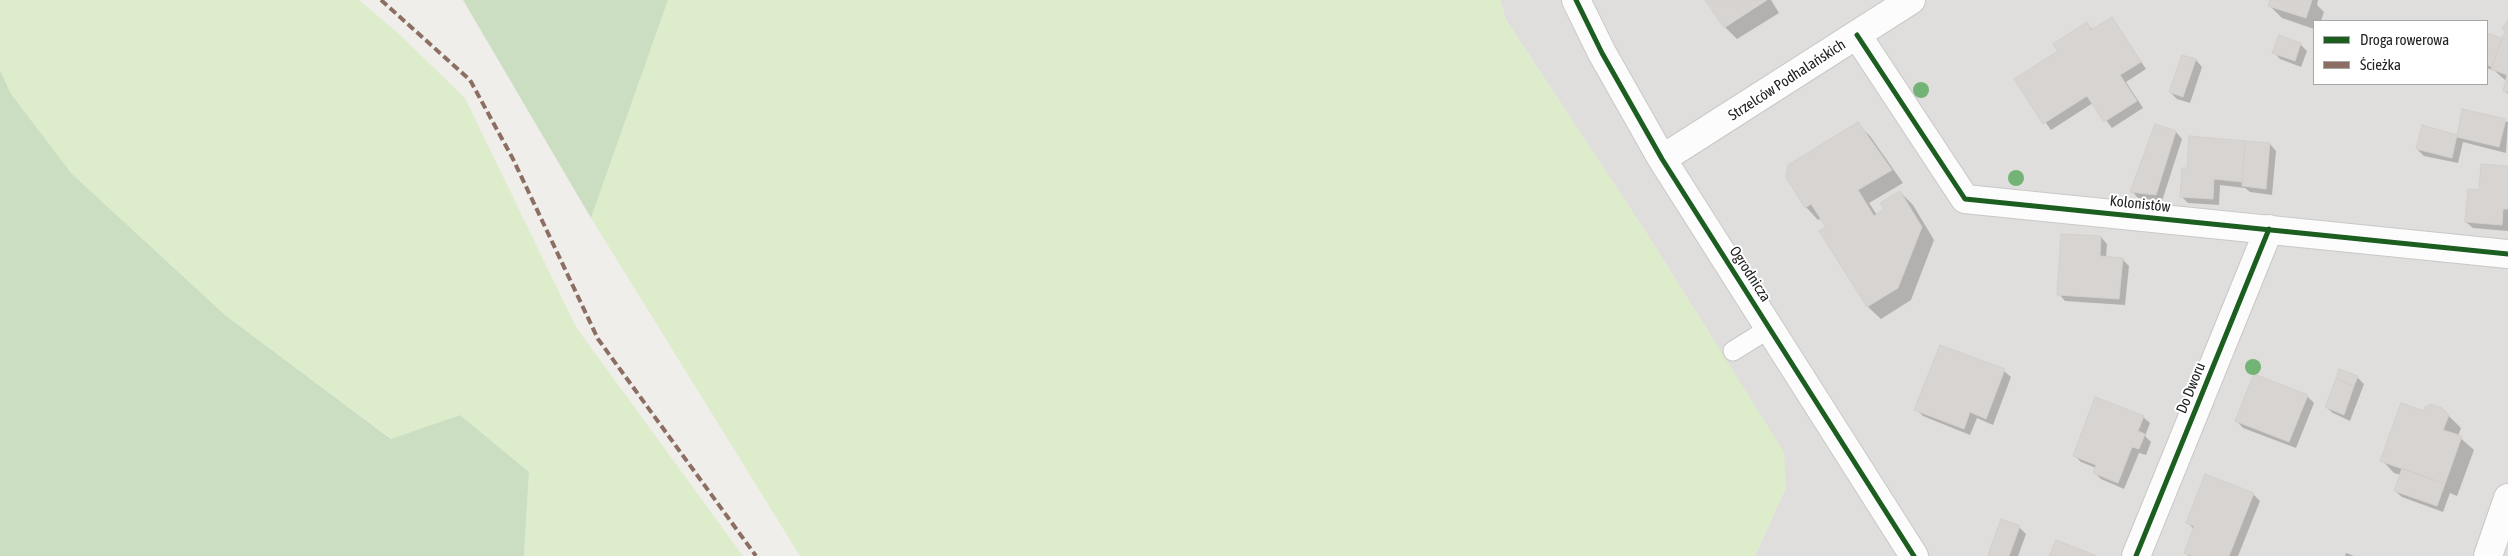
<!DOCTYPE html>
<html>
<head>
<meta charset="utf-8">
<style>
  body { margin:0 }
  #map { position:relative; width:2508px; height:556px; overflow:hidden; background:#f0eeeb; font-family:"Asap Condensed",sans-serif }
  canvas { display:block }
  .legend { position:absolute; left:2313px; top:20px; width:175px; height:65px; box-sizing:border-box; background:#fff; border:1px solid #a7a7a7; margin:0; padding:6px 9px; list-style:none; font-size:15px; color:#222 }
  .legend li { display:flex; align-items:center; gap:10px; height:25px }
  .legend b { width:25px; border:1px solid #a7a7a7 }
</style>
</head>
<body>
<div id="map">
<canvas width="2508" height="556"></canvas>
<ul class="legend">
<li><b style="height:6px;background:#1b5e20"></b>Droga rowerowa</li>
<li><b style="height:6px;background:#8d6e63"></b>Ścieżka</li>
</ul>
</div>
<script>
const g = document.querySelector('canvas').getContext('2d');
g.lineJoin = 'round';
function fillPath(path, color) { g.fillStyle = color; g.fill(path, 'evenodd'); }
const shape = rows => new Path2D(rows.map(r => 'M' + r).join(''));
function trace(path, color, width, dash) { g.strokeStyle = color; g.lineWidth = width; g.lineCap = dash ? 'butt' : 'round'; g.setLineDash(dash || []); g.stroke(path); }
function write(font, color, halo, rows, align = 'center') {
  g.font = font + ' "Asap Condensed",sans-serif'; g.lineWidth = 4; g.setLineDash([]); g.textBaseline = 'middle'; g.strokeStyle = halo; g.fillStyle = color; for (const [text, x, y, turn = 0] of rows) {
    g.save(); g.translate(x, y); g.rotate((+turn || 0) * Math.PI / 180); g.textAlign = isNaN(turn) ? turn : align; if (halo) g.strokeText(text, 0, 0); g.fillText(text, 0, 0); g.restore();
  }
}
fillPath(shape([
  [1500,0,2508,0,2508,556,1755,556,1786,487,1711,336,1647,234,1506,20],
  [2314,21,2487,21,2487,84,2314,84]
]), '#dfdedc');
fillPath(shape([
  [0,0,359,0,399,34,465,98,576,327,743,556,524,556,529,472,460,415,392,439,225,315,72,174,11,94,0,70],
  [668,0,1500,0,1506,20,1647,234,1784,452,1786,487,1755,556,800,556,591,218]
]), '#ddeccb');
fillPath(shape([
  [463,0,668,0,591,218],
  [0,70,11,94,72,174,225,315,391,439,460,415,529,472,524,556,0,556]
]), '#cbdec1');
fillPath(shape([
  [1707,0,1771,0,1779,13,1737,39,1725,27],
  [2271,0,2318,0,2317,5,2324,12,2321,21,2314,21,2314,29,2282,18,2270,6],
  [2112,18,2146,69,2126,82,2143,108,2112,128,2093,103,2051,130,2016,80,2060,51,2087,24,2093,30],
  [2508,22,2508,94,2504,90,2507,82,2495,71,2487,68,2487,34,2502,39,2506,32,2504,28],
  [2300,44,2307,51,2301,67,2280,59,2274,52],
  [2183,57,2196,60,2202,67,2190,103,2177,99,2170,92],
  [2463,110,2508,122,2506,153,2463,142,2458,163,2424,156,2417,149,2423,127,2457,136],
  [1857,123,1870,136,1903,183,1869,203,1877,215,1886,210,1900,192,1913,205,1934,240,1911,300,1881,319,1868,307,1821,232,1827,227,1822,218,1818,220,1806,207],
  [2176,132,2182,139,2162,201,2138,198,2132,191],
  [2190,137,2270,144,2276,151,2272,195,2250,192,2245,188,2220,185,2219,205,2188,203,2181,196,2189,169],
  [2508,167,2508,231,2473,228,2466,222,2480,192],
  [2101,237,2107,244,2106,258,2122,259,2129,266,2125,305,2065,301,2059,294],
  [1941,346,2004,371,2011,377,1993,425,1977,418,1970,435,1923,416,1916,409],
  [2357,377,2364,384,2350,421,2333,413,2326,407],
  [2307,396,2314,403,2296,448,2243,428,2237,421],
  [2442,409,2461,428,2458,436,2474,450,2457,496,2450,493,2443,512,2402,497,2395,491,2401,475,2394,473,2382,460,2425,413],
  [2143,417,2150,423,2145,436,2151,442,2146,455,2139,453,2124,489,2101,479,2094,472,2096,468,2081,462,2074,455],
  [2253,494,2260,501,2238,556,2189,556,2185,552,2194,529,2187,522],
  [2019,527,2026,534,2018,556,1990,556],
  [2346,553,2354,556,2345,556]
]), '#0003');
const building = shape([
  [1705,0,1767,0,1724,28,1705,0],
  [2270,0,2312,0,2306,18,2268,6,2270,0],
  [2112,17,2141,62,2120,75,2137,101,2104,122,2087,96,2043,124,2014,79,2058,51,2053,44,2087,22,2091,30,2112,17],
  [2508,20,2508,40,2502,38,2505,32,2502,28,2508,20],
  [2487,33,2502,38,2492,67,2487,65,2487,33],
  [2279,35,2301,43,2295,61,2272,53,2279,35],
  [2502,38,2508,40,2508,92,2503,91,2507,75,2491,69,2502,38],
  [2182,55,2196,59,2183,97,2169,92,2182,55],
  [2462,109,2506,119,2499,147,2457,137,2462,109],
  [1858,122,1892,170,1858,190,1874,216,1884,209,1880,203,1900,191,1922,227,1898,288,1867,307,1819,231,1826,227,1811,204,1805,208,1786,177,1788,165,1858,122],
  [2155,124,2176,131,2156,195,2130,192,2155,124],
  [2422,125,2457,135,2452,158,2416,149,2422,125],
  [2189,136,2245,141,2242,182,2214,179,2213,199,2180,197,2182,168,2187,168,2189,136],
  [2245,141,2270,143,2266,189,2242,186,2245,141],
  [2481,164,2508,166,2508,209,2503,209,2502,225,2465,222,2468,189,2479,190,2481,164],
  [2061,234,2101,236,2100,256,2123,258,2119,299,2057,295,2061,234],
  [1940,345,2005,369,1986,419,1970,412,1964,429,1914,410,1940,345],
  [2339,369,2358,376,2354,386,2336,379,2339,369],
  [2254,374,2308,395,2289,442,2235,421,2254,374],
  [2336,379,2354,386,2344,415,2325,407,2336,379],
  [2095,397,2144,416,2138,431,2145,434,2139,449,2132,447,2118,483,2093,473,2096,465,2073,456,2095,397],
  [2401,403,2424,411,2425,407,2431,404,2442,408,2449,415,2443,430,2462,436,2445,484,2380,461,2401,403],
  [2402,468,2445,484,2437,506,2394,491,2402,468],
  [2205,474,2254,493,2229,556,2192,556,2184,553,2194,526,2186,523,2205,474],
  [2001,519,2020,526,2009,556,1990,556,1988,555,2001,519],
  [2056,540,2097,556,2049,556,2056,540]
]);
fillPath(building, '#d7d4d2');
trace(building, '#d3d0cc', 1);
const lane = shape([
  [1733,351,1770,328]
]);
const street = shape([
  [1576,0,1602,53,1662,159,1914,556],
  [1857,35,1965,199,2508,254],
  [1662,159,1911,0],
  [2136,556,2269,229],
  [2488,556,2508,498]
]);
trace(lane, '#c9c8c7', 21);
trace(street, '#c9c8c7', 30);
trace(lane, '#fdfcfc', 19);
trace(street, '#fdfcfc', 28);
trace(shape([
  [381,0,470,80,513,159,598,339,756,556]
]), '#8d6e63', 4, [8, 4]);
trace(shape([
  [1576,0,1602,53,1662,159,1914,556],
  [1857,35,1965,199,2508,254],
  [2136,556,2269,229]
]), '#1b5e20', 5);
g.fillStyle = '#73b476';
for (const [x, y] of [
  [1921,90],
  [2016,178],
  [2253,367]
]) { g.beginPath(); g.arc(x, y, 8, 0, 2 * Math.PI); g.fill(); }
write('15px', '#222', '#fff', [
  ["Strzelców Podhalańskich",1787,80,-33],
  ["Kolonistów",2140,204,6],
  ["Ogrodnicza",1750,274,57],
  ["Do Dworu",2191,388,-68]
]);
</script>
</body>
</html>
